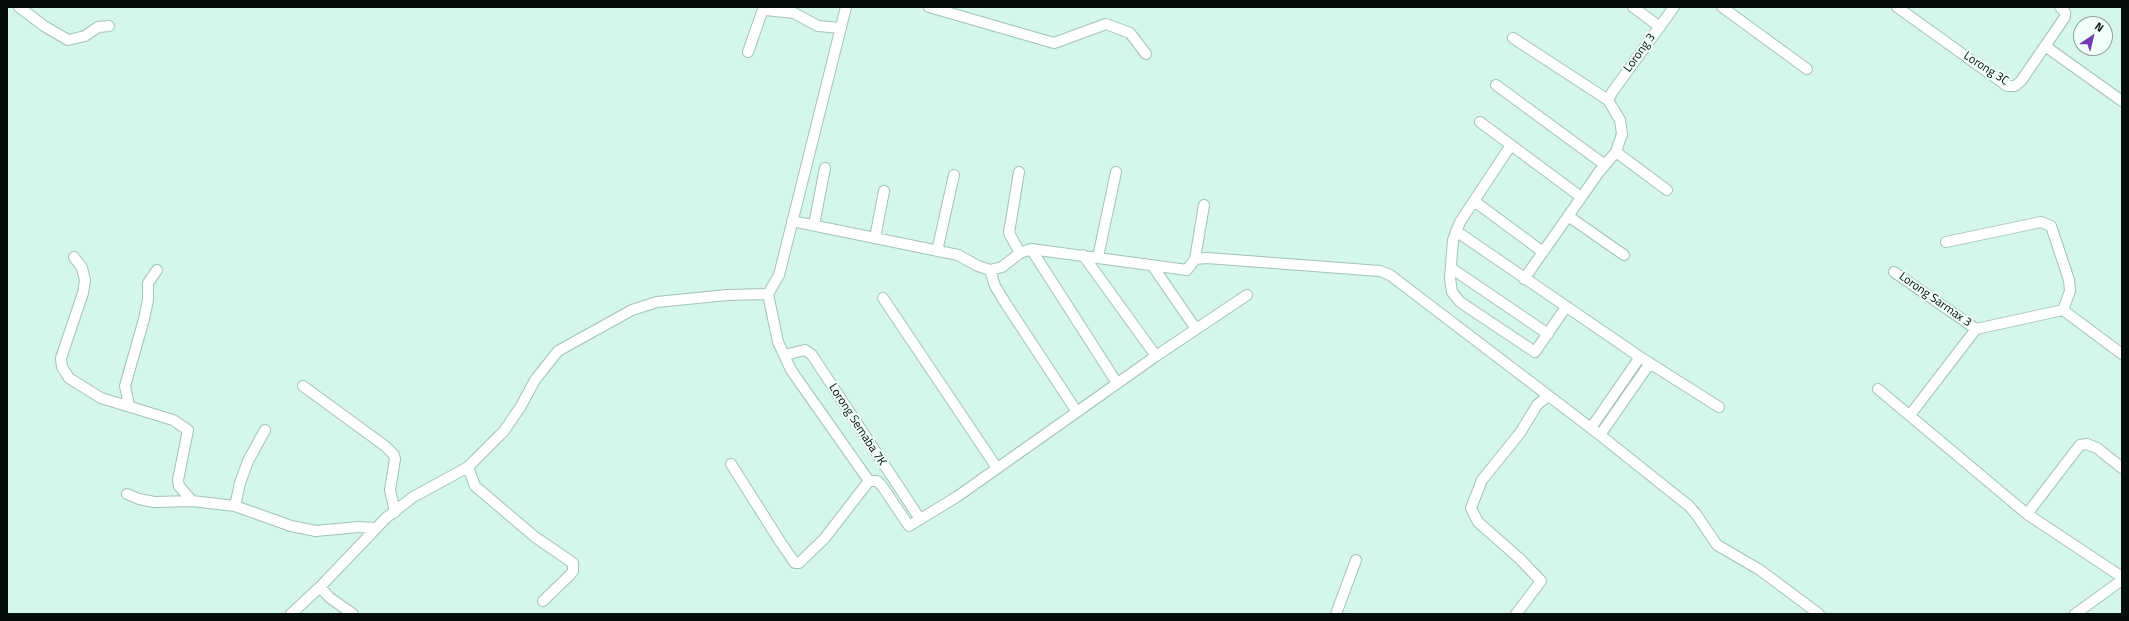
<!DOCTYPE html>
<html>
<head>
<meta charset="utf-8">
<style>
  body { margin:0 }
  #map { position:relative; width:2129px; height:621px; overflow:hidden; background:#d4f7ea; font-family:"Titillium Web",sans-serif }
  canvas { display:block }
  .frame { position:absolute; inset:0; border:8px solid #040e0a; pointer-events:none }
  .north { position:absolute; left:2073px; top:16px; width:40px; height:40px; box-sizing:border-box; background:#f1fff9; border:1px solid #929f99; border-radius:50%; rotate:35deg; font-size:11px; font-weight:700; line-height:16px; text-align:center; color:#040e0a }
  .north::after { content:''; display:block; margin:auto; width:14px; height:18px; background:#743cb3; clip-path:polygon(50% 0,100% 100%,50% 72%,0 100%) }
</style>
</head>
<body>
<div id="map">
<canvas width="2129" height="621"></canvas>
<div class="frame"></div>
<div class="north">N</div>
</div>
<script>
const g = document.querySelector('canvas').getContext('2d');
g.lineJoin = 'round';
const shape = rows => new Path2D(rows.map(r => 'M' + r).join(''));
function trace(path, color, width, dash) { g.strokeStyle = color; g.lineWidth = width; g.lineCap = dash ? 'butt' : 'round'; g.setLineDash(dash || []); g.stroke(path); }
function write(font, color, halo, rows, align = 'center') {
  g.font = font + ' "Titillium Web",sans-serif'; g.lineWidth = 4; g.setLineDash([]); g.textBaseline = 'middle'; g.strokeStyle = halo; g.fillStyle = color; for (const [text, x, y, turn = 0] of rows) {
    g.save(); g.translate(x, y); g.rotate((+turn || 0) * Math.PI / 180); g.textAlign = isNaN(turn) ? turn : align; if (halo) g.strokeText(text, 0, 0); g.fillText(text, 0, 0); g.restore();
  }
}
const minor = shape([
  [19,7,44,26,68,40,85,36,98,27,109,26],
  [846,7,779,275,768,294,778,342,791,370,869,481],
  [929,7,1054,43,1106,24,1130,33,1146,54],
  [1633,7,1660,27],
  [1722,7,1807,69],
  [1897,7,2007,86,2015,86,2021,81,2065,17,2065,12,2060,7],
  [1513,38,1608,100,1620,120,1622,134,1616,152,1599,172,1524,279],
  [2045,46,2122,101],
  [748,52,762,12,766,10,794,13,818,26,841,28],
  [1496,85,1605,165],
  [1608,100,1613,91,1674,7],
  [1480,122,1581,197],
  [1511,145,1460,222,1453,240,1450,278,1452,292,1460,302,1535,352,1566,307],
  [1616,152,1667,190],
  [1019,172,1009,233,1020,253],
  [1474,201,1543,252],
  [1568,216,1624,255],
  [792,221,958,255,978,266,990,270,1002,267,1020,253,1031,249,1187,270,1195,259,1207,258,1380,271,1390,275,1600,435,1689,506,1696,514,1717,545,1760,570,1819,614],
  [814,225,825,168],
  [1456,231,1640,357,1719,407],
  [875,238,884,191],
  [1946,242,2041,222,2051,226,2069,280,2070,291,2063,310],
  [1031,249,1117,383],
  [937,251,954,175],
  [74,257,82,268,85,280,83,293,61,358,62,367,69,378,101,398,173,420,188,430,178,480,179,486,192,501],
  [1098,257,1116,172],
  [1195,259,1204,205],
  [1152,265,1196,329],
  [1451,268,1548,334],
  [990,270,995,286,1006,304,1077,412],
  [1894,272,1976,329],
  [883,298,997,468],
  [784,355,805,350,812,355,920,519],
  [1156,356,1247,295],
  [303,386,385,446,394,455,395,459,390,490,395,512],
  [1878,389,2027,514,2122,577],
  [129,405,125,386,144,319,148,300,148,283,157,270],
  [1910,415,1976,329,2063,310,2122,354],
  [1591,428,1640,357],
  [1600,435,1650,363],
  [731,464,781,543,795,563,799,563,824,539,869,481],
  [468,467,475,486,535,537,573,563,573,571,570,575,543,601],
  [869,481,877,481,882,486,909,526,958,496,1156,356,1083,255],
  [127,494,139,499,154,502,192,501,235,506,291,526,316,531,358,527,375,528],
  [235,506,240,483,248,461,265,430],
  [2027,514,2080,445,2087,444,2097,448,2122,468],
  [320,587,330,598,353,614],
  [291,614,320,587,386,518,413,497,468,467,504,431,521,406,535,380,558,351,632,310,657,302,727,295,768,294],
  [1336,614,1356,560],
  [1516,614,1541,581,1520,559,1478,522,1471,508,1482,480,1520,433,1537,405,1548,396],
  [2075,614,2122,580]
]);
trace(minor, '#a2c3b7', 12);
trace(minor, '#fff', 10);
write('12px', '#040e0a', '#f1fff9', [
  ["Lorong 3",1640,53,-54],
  ["Lorong 3C",1986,69,33],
  ["Lorong Sarmax 3",1935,300,35],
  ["Lorong Semaba 7K",857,425,57]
]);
</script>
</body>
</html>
